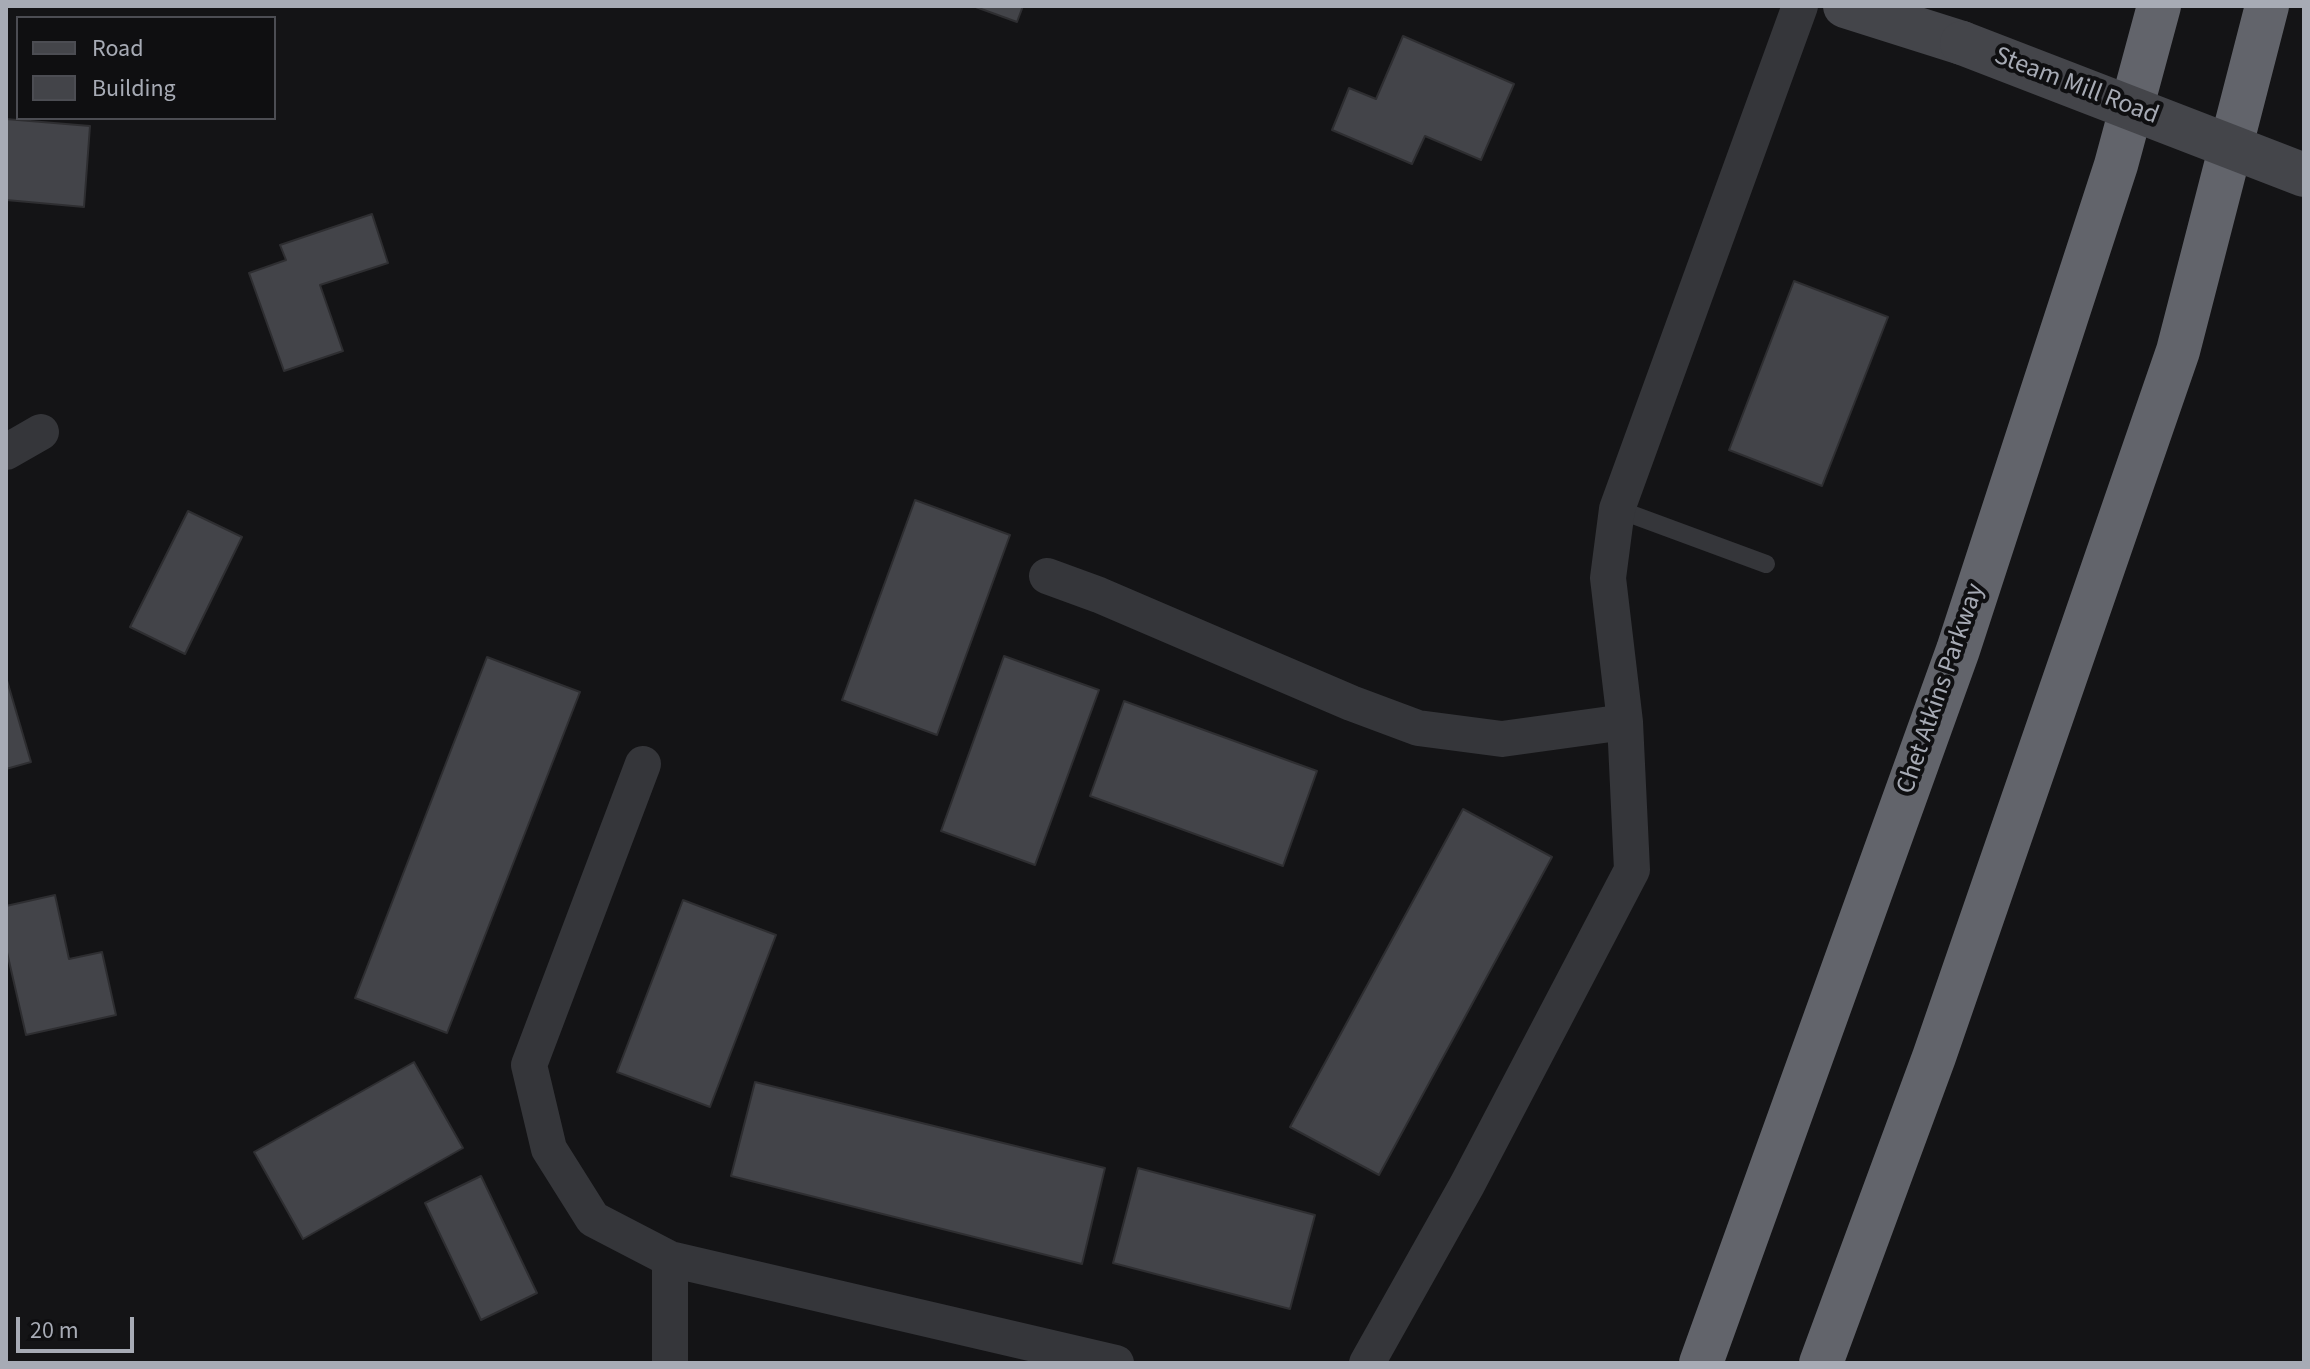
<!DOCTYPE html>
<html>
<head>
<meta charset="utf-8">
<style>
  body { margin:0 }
  #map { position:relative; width:2310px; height:1369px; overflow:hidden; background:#141416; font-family:"Source Sans 3",sans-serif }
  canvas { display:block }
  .frame { position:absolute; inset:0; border:8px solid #a7abb5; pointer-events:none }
  .legend { position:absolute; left:16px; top:16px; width:260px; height:104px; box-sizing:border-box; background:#0f0f11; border:2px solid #4c4d53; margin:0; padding:10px 14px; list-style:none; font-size:24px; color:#a7abb5 }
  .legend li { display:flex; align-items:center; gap:16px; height:40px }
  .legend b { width:40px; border:2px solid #4c4d53 }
  .scale { position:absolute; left:16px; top:1317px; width:118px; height:36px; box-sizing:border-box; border:4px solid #a7abb5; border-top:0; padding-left:10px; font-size:24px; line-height:28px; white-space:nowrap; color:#a7abb5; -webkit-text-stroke:6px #0f0f11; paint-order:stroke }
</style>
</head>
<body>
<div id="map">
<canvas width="2310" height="1369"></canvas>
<div class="frame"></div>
<ul class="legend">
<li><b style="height:10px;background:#44454a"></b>Road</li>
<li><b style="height:22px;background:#434449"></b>Building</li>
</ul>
<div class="scale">20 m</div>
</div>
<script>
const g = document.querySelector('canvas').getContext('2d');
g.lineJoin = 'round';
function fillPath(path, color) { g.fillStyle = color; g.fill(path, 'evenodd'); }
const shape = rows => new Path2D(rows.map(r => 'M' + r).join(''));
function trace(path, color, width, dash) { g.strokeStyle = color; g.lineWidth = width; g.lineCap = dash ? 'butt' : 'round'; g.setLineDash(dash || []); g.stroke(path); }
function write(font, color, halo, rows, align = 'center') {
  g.font = font + ' "Source Sans 3",sans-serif'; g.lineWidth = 8; g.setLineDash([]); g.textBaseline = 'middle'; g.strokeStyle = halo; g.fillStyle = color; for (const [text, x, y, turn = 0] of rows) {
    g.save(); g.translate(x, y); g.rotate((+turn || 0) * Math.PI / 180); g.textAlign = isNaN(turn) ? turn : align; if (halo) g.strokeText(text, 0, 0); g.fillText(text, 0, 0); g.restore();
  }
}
const building = shape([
  [973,6,1023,6,1017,22,973,6],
  [1403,36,1514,84,1481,160,1425,136,1412,164,1332,130,1349,88,1376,99,1403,36],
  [6,119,90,126,84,207,6,200,6,119],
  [372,214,388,263,320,285,343,351,284,371,249,273,286,260,280,245,372,214],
  [1794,281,1888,317,1822,486,1729,450,1794,281],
  [915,500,1010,535,937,735,842,700,915,500],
  [188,511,242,537,185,654,130,627,188,511],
  [1004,656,1099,690,1035,865,941,831,1004,656],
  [487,657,580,692,447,1033,355,998,487,657],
  [6,677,31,762,6,769,6,677],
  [1124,701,1317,771,1283,866,1090,796,1124,701],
  [1463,809,1552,857,1379,1175,1290,1127,1463,809],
  [55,895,69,959,102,952,116,1015,26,1035,6,948,6,906,55,895],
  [683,900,776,935,710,1107,617,1072,683,900],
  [414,1062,463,1148,303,1239,254,1152,414,1062],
  [755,1082,1105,1168,1082,1264,731,1176,755,1082],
  [1138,1168,1315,1215,1290,1309,1113,1263,1138,1168],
  [481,1176,537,1293,481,1320,425,1203,481,1176]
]);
fillPath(building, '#434449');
trace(building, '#2e2e31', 2);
trace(shape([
  [1617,509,1766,564]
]), '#35363a', 18);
trace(shape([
  [6,452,41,432],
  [1047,576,1099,595,1351,703,1418,728,1502,739,1625,722],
  [643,764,529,1065,549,1149,593,1219,670,1259,1116,1363],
  [670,1259,670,1363],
  [1367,1363,1467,1185,1632,870,1625,722,1608,578,1617,509,1800,6]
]), '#35363a', 36);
trace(shape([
  [1845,6,1962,43]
]), '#44454a', 44);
trace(shape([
  [1701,1363,1958,650,2116,165,2159,6],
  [1821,1363,1934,1057,2178,351,2267,6]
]), '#62646b', 44);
trace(shape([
  [1962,43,2304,175]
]), '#44454a', 44);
write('26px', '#a7abb5', '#0f0f11', [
  ["Steam Mill Road",2076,87,21],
  ["Chet Atkins Parkway",1942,689,-71]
]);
</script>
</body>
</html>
